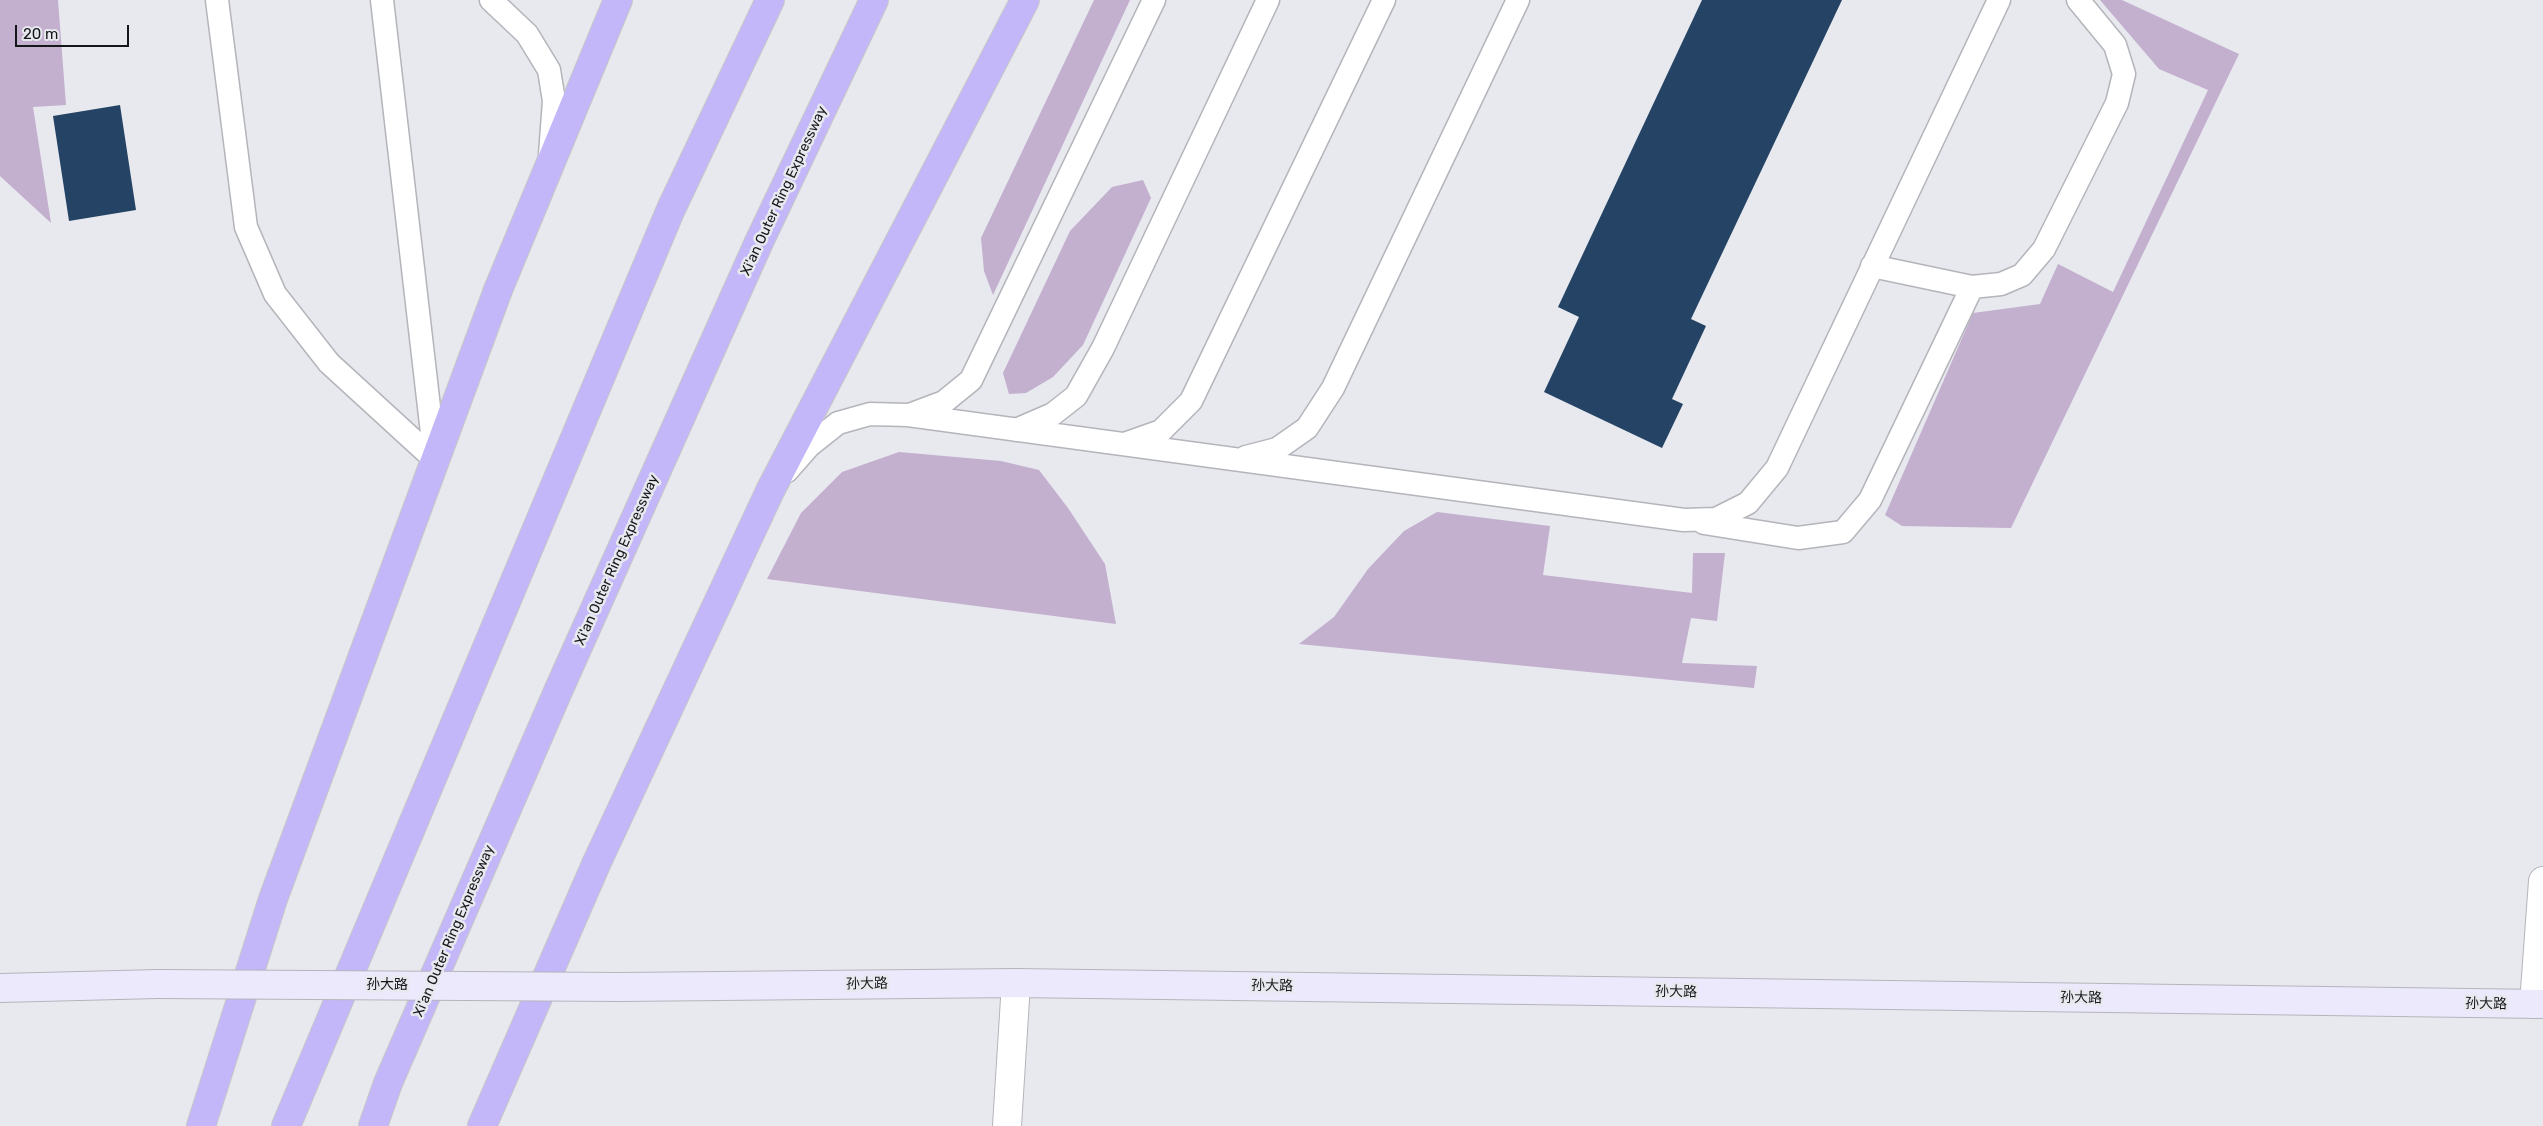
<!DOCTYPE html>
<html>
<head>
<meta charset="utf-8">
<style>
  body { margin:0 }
  #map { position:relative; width:2543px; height:1126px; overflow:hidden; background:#e7e9ef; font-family:Rubik,sans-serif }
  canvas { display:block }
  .scale { position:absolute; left:15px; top:25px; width:114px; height:22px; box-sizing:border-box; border:2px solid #151618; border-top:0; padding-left:6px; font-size:15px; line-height:18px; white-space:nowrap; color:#151618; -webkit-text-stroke:4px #e7e9ef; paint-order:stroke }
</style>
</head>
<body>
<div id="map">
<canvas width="2543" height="1126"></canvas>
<div class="scale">20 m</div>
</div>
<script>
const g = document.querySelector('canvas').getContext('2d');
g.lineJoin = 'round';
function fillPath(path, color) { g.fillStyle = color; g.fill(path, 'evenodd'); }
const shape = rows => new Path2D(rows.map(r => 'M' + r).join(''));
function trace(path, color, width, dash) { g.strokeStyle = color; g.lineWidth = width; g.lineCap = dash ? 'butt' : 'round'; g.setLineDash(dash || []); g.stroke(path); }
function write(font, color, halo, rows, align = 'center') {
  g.font = font + ' Rubik,"Noto Sans SC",sans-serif'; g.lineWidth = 5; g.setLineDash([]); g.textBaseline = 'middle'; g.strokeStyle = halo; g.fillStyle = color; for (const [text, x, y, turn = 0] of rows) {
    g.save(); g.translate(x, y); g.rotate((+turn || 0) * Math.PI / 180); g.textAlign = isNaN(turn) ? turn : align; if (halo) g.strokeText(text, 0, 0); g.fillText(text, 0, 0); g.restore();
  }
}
fillPath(shape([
  [0,0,58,0,66,105,33,107,51,223,0,176],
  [1094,0,1130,0,993,295,984,271,981,238],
  [2100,0,2122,0,2239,54,2011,528,1902,526,1885,515,1973,313,2040,304,2058,264,2113,292,2208,90,2159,69],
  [1143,180,1151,198,1083,345,1053,377,1026,393,1009,394,1003,373,1070,231,1112,187],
  [899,452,1001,461,1039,470,1068,508,1105,564,1116,624,767,579,801,513,842,472],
  [1437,512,1550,526,1543,575,1692,593,1693,553,1725,553,1717,621,1691,618,1682,663,1757,666,1754,688,1299,644,1334,617,1368,569,1404,531]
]), '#c3afce');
fillPath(shape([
  [1702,0,1842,0,1691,319,1706,326,1672,399,1683,404,1662,448,1544,392,1579,317,1558,307],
  [120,105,136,210,69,221,53,116]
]), '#254465');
const lane = shape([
  [217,0,246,227,275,294,329,363,435,460],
  [382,0,435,459],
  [491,0,527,34,549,70,554,101,550,154],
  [1872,266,1972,287,2001,284,2022,275,2044,249,2117,103,2124,74,2115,45,2078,0],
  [912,414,944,402,971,380,1154,0],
  [1016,430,1053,414,1076,396,1103,348,1268,0],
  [1127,443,1161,431,1191,401,1384,0],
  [1246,457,1277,449,1307,428,1333,388,1518,0],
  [787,471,809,446,838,423,870,414,908,415,1684,520,1716,519,1748,503,1777,468,1999,0],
  [1704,523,1798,538,1843,532,1870,500,1972,287]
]);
const street = shape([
  [2534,1004,2543,881],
  [1007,1126,1016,983]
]);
const secondary = shape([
  [620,987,1016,983,2543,1004],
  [0,988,158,984]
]);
const highway = shape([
  [201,1126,273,899,498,290,618,0],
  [286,1126,671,209,770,0],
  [373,1126,388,1083,559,689,759,242,874,0],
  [482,1126,597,862,770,491,1025,0]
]);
trace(lane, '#b4b5bb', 25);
trace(street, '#b4b5bb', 30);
trace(secondary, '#b4b5bb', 30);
trace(highway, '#c7c7c8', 30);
trace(lane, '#fff', 22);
trace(street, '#fff', 28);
trace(secondary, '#ede9fd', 28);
trace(highway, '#c3b7f9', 28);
const secondaryBridge = shape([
  [158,984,620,987]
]);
trace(secondaryBridge, '#b4b5bb', 30, []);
trace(secondaryBridge, '#ede9fd', 28);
write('14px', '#151618', '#e7e9ef', [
  ["Xi'an Outer Ring Expressway",784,191,-65],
  ["Xi'an Outer Ring Expressway",617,560,-66],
  ["Xi'an Outer Ring Expressway",454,931,-67],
  ["孙大路",867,984,-1],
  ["孙大路",387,985],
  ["孙大路",1272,986,1],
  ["孙大路",1676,992,1],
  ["孙大路",2081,998,1],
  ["孙大路",2486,1004,1]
]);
</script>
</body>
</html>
